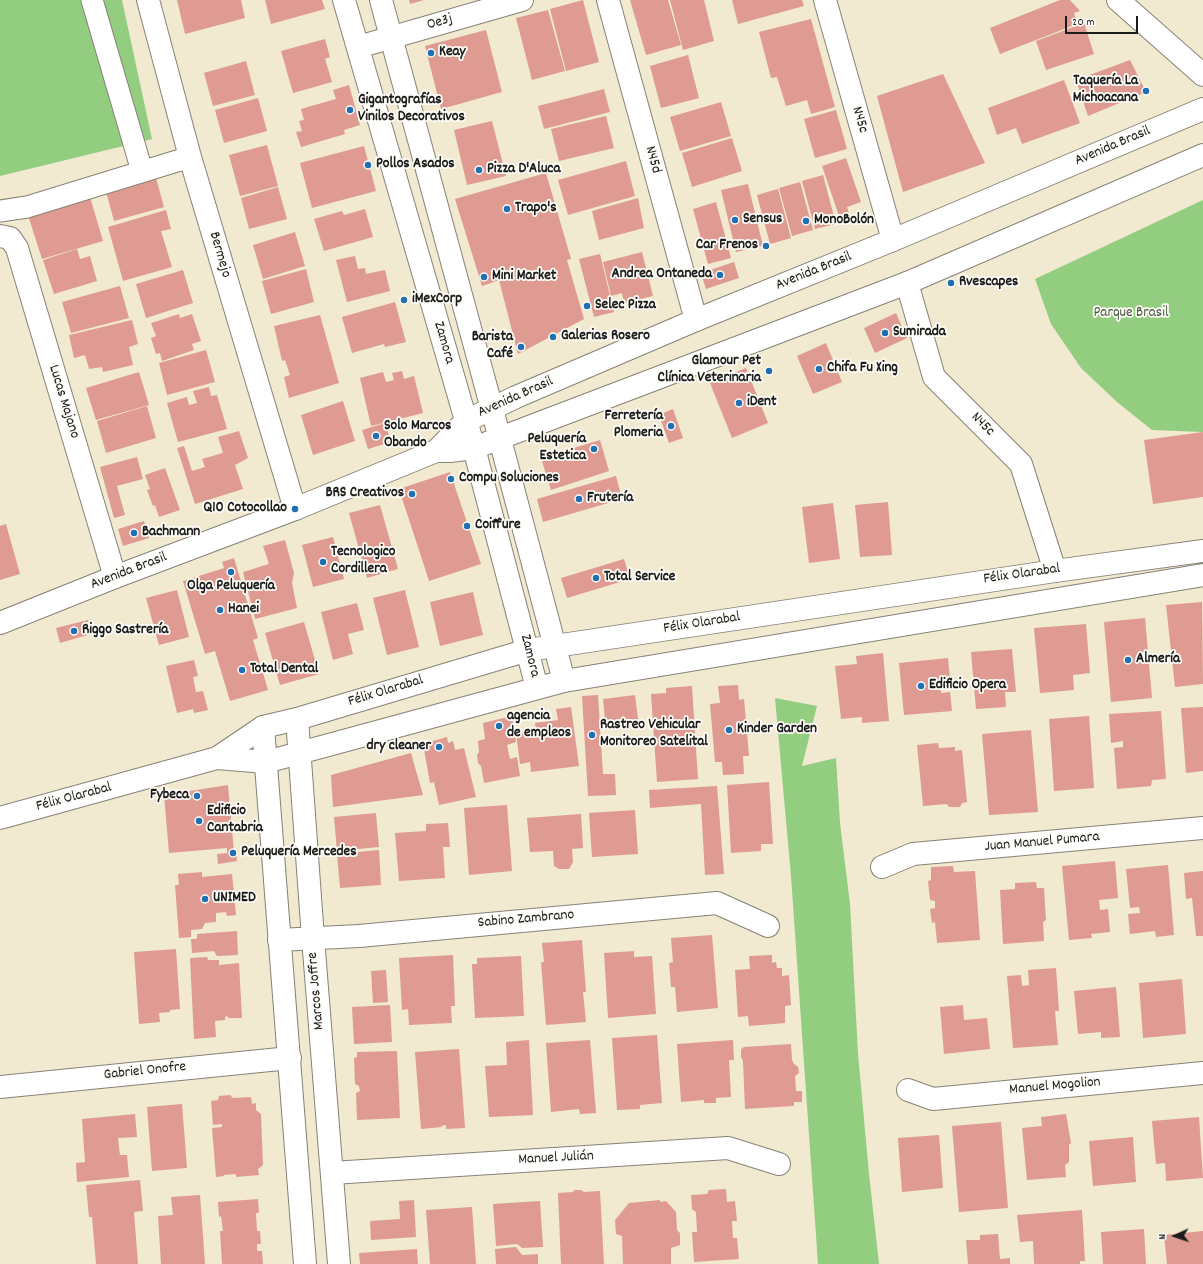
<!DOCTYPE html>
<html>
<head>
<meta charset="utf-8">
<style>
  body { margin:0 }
  #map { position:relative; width:1203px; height:1264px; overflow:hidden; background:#f1e9d0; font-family:Dekko,sans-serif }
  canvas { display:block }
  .north { position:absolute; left:1155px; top:1216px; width:40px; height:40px; -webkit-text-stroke:3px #fdfcf7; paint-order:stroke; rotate:267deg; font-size:11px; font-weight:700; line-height:16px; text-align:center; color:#1c1c1c }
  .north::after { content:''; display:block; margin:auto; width:14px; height:18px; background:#1c1c1c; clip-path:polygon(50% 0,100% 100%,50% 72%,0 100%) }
  .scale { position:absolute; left:1065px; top:16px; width:73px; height:18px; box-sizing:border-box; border:2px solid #1c1c1c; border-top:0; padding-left:5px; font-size:12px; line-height:14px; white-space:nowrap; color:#1c1c1c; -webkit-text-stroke:3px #fdfcf7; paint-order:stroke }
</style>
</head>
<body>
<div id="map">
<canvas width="1203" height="1264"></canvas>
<div class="north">N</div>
<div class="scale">20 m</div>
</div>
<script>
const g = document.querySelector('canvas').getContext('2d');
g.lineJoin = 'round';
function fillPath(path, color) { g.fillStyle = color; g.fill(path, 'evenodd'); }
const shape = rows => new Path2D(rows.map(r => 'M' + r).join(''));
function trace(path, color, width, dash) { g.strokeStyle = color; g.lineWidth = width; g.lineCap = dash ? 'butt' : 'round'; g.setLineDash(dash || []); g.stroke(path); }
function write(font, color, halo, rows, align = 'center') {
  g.font = font + ' Dekko,sans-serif'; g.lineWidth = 3.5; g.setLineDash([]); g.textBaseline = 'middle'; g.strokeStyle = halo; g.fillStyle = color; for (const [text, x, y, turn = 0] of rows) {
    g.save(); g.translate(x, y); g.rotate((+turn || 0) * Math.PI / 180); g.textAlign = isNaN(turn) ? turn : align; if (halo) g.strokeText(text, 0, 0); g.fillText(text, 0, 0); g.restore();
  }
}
fillPath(shape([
  [0,0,122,0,152,139,0,176],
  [1203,200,1203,432,1152,430,1117,402,1081,368,1051,324,1035,279],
  [775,698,817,706,802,766,836,758,840,823,850,904,858,1054,869,1174,879,1264,818,1264,791,876]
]), '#93cd80');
fillPath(shape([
  [177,0,241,0,245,18,185,34],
  [265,0,322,0,325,9,271,24],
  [409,0,424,0,410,4],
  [583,0,599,62,566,71,550,9],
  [630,0,668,0,681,45,646,55],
  [670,0,704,0,714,41,683,50],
  [732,0,802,0,804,6,738,24],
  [1060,0,1070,0,1080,11,1074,13,1077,24,1000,54,990,28],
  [548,10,565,71,532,80,516,18],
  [811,19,835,107,811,114,807,100,786,106,777,77,771,78,759,32],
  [1084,23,1094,54,1046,70,1036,41],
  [486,30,502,92,441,109,425,46],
  [325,39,330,57,325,59,332,82,293,93,281,51],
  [688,55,699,98,661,108,650,66],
  [1130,60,1146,92,1088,116,1076,80],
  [246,61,255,95,213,106,204,73],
  [943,74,985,163,903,192,877,96],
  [1064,80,1080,123,1022,144,1016,128,997,135,988,108],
  [349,85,360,125,344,130,345,134,301,147,296,132,302,131,299,121,304,120,301,109,336,99,333,90],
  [604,89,610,112,544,129,538,106],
  [258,98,267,131,224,143,215,110],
  [721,102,731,136,680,151,670,117],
  [836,110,847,149,815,158,804,119],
  [606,116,614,148,559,161,551,129],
  [492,121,506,176,467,185,454,130],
  [732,138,742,171,692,187,682,153],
  [267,145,278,186,240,196,229,155],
  [364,146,376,191,312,208,300,163],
  [846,158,861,202,847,207,849,213,839,216,822,166],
  [626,161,635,196,568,215,558,180],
  [152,163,164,207,114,221,102,177],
  [546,173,571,259,567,260,584,319,518,354,499,280,482,286,455,199],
  [823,175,836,224,815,229,802,181],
  [800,182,813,230,792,236,779,188],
  [748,184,763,246,736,252,721,190],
  [278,187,287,219,249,229,241,198],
  [778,189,791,238,770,244,757,195],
  [88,190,103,241,42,259,26,209],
  [638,198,644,228,599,240,592,211],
  [716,202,731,258,708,264,693,209],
  [365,209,373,237,324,251,314,219,342,211,344,215],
  [166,210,171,229,161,231,172,267,123,281,108,227],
  [295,232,305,266,263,279,253,245],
  [77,249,80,259,90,256,97,281,54,294,43,260],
  [642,252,653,296,624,303,622,293,611,296,603,262],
  [600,254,614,312,594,317,579,259],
  [355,256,358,269,365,268,366,274,385,270,390,291,347,302,336,260],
  [734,262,739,278,706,289,701,273],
  [306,269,314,302,271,314,262,281],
  [183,270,193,303,146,318,136,284],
  [120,286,129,318,71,333,62,302],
  [395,302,406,342,385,347,384,344,352,353,342,317],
  [896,313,907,338,875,353,864,328],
  [179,314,180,318,192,314,201,341,192,344,194,350,162,361,160,353,156,354,151,338,156,336,151,323],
  [320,315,339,383,289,398,284,377,290,375,285,360,282,361,274,326],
  [132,320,138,344,129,347,133,365,103,372,102,367,89,369,85,355,74,358,69,335],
  [826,343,842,382,813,394,797,356],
  [206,350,215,382,167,395,159,363],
  [746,368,768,423,732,438,710,383],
  [402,371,404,379,414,376,423,413,371,426,360,378,383,372,386,382,394,380,392,373],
  [139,372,149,405,96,420,86,388],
  [209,387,211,396,217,395,227,429,178,442,167,403,187,397,189,405,197,403,193,391],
  [343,401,355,441,313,455,301,415],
  [147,406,156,438,106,453,97,421],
  [673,409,683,438,669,443,659,415],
  [385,423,391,442,368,449,362,430],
  [239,431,248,458,235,465,243,489,195,504,177,448,184,446,192,471,205,467,202,459,223,453,218,437],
  [1203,432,1203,497,1153,504,1144,440],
  [600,440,609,471,551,490,541,458],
  [137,457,143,479,117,486,125,515,114,518,100,467],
  [165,468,180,510,159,517,155,505,153,506,147,490,150,489,145,475],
  [450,472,481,564,429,581,399,489],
  [616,476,622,499,543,522,537,499],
  [888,502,892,555,860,557,855,505],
  [833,503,840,559,809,563,802,507],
  [380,505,398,569,367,578,349,513],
  [144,521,149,538,123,546,118,529],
  [6,524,20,574,0,580,0,526],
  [333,537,344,579,313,587,302,545],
  [285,540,294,573,292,583,297,608,255,619,243,572,269,564,263,546],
  [234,558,258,638,253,640,268,690,230,701,215,651,205,654,183,581,224,568,222,562],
  [624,559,630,579,567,598,561,578],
  [177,590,189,637,159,645,146,598],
  [405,590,419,647,387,655,373,598],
  [473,592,483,635,440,646,430,602],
  [1202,602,1203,684,1175,687,1166,605],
  [357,603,364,630,348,634,353,654,333,660,321,612],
  [1145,618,1152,698,1111,702,1104,622],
  [88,620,91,634,60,643,56,628],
  [304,622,319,674,280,685,265,633],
  [1086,624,1090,673,1073,675,1074,690,1040,693,1034,628],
  [1012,649,1016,692,1005,692,1006,707,976,709,971,652],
  [883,653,889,721,862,723,862,717,841,719,835,666,857,664,856,656],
  [948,658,950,679,940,680,941,693,950,692,952,711,904,715,899,663],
  [194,660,198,676,193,677,196,692,203,691,208,710,194,713,193,709,177,713,166,666],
  [738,685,739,700,744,699,749,756,743,756,744,774,723,775,722,762,715,762,710,704,720,703,718,686],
  [692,686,698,779,657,782,651,694,666,693,666,688],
  [598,695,603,774,615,774,616,795,588,796,582,696],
  [635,695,639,727,606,730,603,699],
  [571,707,579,766,531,772,530,762,520,764,516,733,536,730,535,723,558,720,556,709],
  [1203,707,1203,771,1186,773,1181,708],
  [1161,711,1166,779,1152,780,1151,786,1117,789,1114,748,1123,747,1123,741,1111,743,1109,714],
  [512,716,516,742,507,745,510,759,517,757,520,776,484,783,481,766,478,763,477,755,479,752,478,741,485,739,483,723],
  [1089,716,1094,788,1054,791,1049,719],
  [1031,730,1038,812,989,815,982,734],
  [447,737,448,743,453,741,455,750,464,748,476,797,439,805,434,782,430,783,423,744],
  [938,743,939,748,955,747,955,751,962,750,967,802,962,803,960,807,949,807,947,804,923,806,917,745],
  [411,753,423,795,333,807,331,775],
  [769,782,773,844,761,844,761,851,731,853,727,785],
  [228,785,234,852,236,852,237,861,218,864,217,854,227,853,227,848,169,853,164,795],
  [717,786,724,874,705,875,701,804,650,808,649,790],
  [507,805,512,871,469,875,464,808],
  [635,810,638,854,592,857,589,813],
  [376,813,379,847,337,851,334,817],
  [581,814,583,848,572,849,573,862,569,869,559,869,554,866,553,851,530,852,527,818],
  [448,823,450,847,443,847,445,878,399,881,395,833,426,831,426,824],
  [379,850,381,885,340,888,337,854],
  [1115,861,1118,898,1099,900,1100,910,1108,909,1110,932,1091,934,1092,938,1069,940,1062,866],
  [1168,865,1174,935,1156,937,1155,931,1130,934,1128,914,1140,913,1139,907,1130,908,1126,869],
  [953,866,954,872,975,871,980,940,937,943,935,922,932,923,930,909,935,908,935,901,930,900,928,881,931,880,931,867],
  [1203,871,1203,936,1196,936,1192,898,1186,899,1184,873],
  [202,872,202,877,232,874,236,915,227,916,226,912,216,913,216,922,205,923,202,929,191,930,191,937,179,938,175,885,179,885,178,874],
  [1036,882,1037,888,1044,888,1046,920,1043,922,1044,941,1003,944,1000,890,1015,889,1015,883],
  [237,931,238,955,217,956,214,951,192,953,191,939,197,939,197,934],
  [712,935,718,1008,677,1012,675,987,671,987,669,963,673,962,671,938],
  [582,940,586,992,583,992,586,1022,546,1025,541,962,544,962,542,943],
  [176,949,180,1009,170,1010,170,1012,159,1013,160,1022,139,1024,134,952],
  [634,951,634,957,652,956,656,1014,608,1018,604,953],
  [453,955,455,1006,451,1006,452,1023,409,1025,408,1009,402,1010,399,958],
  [772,955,772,963,776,962,777,968,782,968,782,976,789,975,791,1005,785,1006,785,1023,749,1026,748,1016,738,1017,735,970,750,969,749,956],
  [521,956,524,1016,475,1018,472,964,477,964,477,958],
  [207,957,208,960,219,960,219,965,239,963,242,1018,228,1018,228,1016,225,1017,225,1020,215,1021,216,1037,194,1039,190,958],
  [1056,968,1059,1011,1055,1011,1058,1045,1013,1048,1007,976,1021,975,1022,986,1029,985,1028,970],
  [386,970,388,1002,373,1003,371,971],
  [1182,979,1186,1034,1143,1038,1139,983],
  [1116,987,1120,1037,1101,1038,1101,1032,1078,1034,1074,991],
  [390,1005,392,1042,354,1044,352,1007],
  [963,1005,964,1020,987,1018,990,1049,944,1054,940,1007],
  [657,1035,662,1103,640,1105,640,1109,617,1110,612,1038],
  [529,1040,533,1115,489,1117,485,1066,507,1065,506,1042],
  [590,1040,596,1113,580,1114,579,1109,551,1112,546,1043],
  [733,1040,734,1060,729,1060,731,1097,716,1098,716,1103,704,1103,704,1100,681,1102,677,1044],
  [791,1044,792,1060,794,1064,798,1067,799,1073,795,1076,796,1091,802,1091,802,1102,794,1102,794,1106,745,1109,743,1061,741,1057,741,1049,744,1047],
  [459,1049,465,1128,446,1129,446,1125,441,1126,442,1127,421,1129,415,1052],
  [397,1051,400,1118,357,1120,356,1093,360,1091,359,1086,355,1084,354,1058,357,1057,357,1052],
  [230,1095,233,1098,251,1097,252,1104,256,1103,256,1110,261,1114,263,1165,258,1169,259,1175,236,1177,236,1174,224,1175,224,1176,216,1177,212,1128,222,1127,222,1124,213,1125,211,1101,218,1100,219,1096],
  [182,1104,187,1168,152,1171,147,1107],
  [135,1114,137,1137,118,1138,120,1155,127,1155,129,1177,77,1182,76,1163,85,1162,82,1119],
  [1066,1114,1071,1143,1069,1145,1069,1162,1065,1165,1066,1177,1027,1180,1022,1128,1042,1126,1041,1117],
  [1199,1117,1203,1178,1166,1181,1165,1163,1156,1164,1152,1121],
  [1001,1122,1008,1208,959,1212,952,1126],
  [939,1135,943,1188,902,1192,898,1138],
  [1133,1137,1136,1182,1093,1186,1089,1141],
  [140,1180,143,1211,134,1212,138,1264,96,1264,92,1217,89,1217,86,1185],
  [726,1189,727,1202,735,1201,737,1221,732,1221,733,1238,737,1238,739,1259,694,1262,692,1232,697,1232,696,1212,692,1209,691,1195,707,1194,709,1190],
  [574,1190,581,1190,584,1192,600,1191,604,1264,561,1264,558,1193,573,1192],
  [200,1195,205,1264,161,1264,158,1216,173,1215,171,1197],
  [258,1199,259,1213,256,1213,257,1231,260,1231,261,1244,257,1244,257,1251,262,1251,263,1264,222,1264,220,1231,223,1231,221,1216,219,1217,218,1202],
  [414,1200,416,1237,371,1240,370,1221,400,1219,399,1201],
  [660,1200,660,1202,666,1201,676,1212,677,1230,680,1233,680,1245,671,1248,671,1264,623,1264,622,1236,616,1234,615,1220,629,1203],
  [540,1201,543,1247,522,1248,517,1244,496,1246,493,1204],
  [472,1207,476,1264,430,1264,426,1210],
  [1082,1210,1085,1261,1080,1261,1080,1264,1034,1264,1033,1241,1020,1242,1017,1215],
  [1144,1229,1146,1264,1103,1264,1101,1232],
  [1203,1231,1203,1264,1167,1264,1164,1235],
  [998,1234,1000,1259,1010,1258,1010,1264,968,1264,966,1240,980,1240,980,1235],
  [516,1247,522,1255,538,1254,538,1264,496,1264,495,1249],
  [417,1249,418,1264,360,1264,359,1253]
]), '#df9b91');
const pedestrian = shape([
  [92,0,142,171],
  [0,211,27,207,190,157]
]);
const minor = shape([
  [148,0,190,157,295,509],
  [608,0,696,320],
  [825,0,893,240],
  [1118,0,1203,75],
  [358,47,522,0],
  [0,236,10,238,17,248,115,577],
  [907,283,934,377,1021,464,1055,571],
  [555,646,1055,571,1203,551],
  [564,681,1203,575],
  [217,758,266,762],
  [0,818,217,758,263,727],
  [882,867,913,854,1203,828],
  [279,940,359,936,717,903,768,926],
  [0,1087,290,1058],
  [908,1090,933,1099,1203,1073],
  [332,1173,728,1148,779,1164]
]);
const tertiary = shape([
  [344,0,474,448,537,688],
  [436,451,466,421,516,397,696,320,893,240,1203,109],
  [0,623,115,577,295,509,436,451,450,451,474,448,907,283,1203,155],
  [297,719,313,938,339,1264],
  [266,762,564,681,492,409,381,0],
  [305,1264,263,727,297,719,528,650,555,646]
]);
trace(pedestrian, '#868276', 23);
trace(minor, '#868276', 24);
trace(tertiary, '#868276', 24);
trace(pedestrian, '#fff', 21);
trace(minor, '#fff', 22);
trace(tertiary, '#fff', 22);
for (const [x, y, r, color] of [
  [431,53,4,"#1f6fb2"],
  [1146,91,4,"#1f6fb2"],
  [350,110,4,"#1f6fb2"],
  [368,165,4,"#1f6fb2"],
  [479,170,4,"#1f6fb2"],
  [507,209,4,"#1f6fb2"],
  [735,220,4,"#1f6fb2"],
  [806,221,4,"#1f6fb2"],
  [766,246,4,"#1f6fb2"],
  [720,275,4,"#1f6fb2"],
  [484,277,4,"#1f6fb2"],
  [951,283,4,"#1f6fb2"],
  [404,300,4,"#1f6fb2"],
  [587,306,4,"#1f6fb2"],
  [885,333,4,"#1f6fb2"],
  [553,337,4,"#1f6fb2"],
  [521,347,4,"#1f6fb2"],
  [819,369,4,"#1f6fb2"],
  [769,371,4,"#1f6fb2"],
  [739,403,4,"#1f6fb2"],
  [671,426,4,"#1f6fb2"],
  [376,436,4,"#1f6fb2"],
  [594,449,4,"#1f6fb2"],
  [451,479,4,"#1f6fb2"],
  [412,494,4,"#1f6fb2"],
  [579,499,4,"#1f6fb2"],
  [295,509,4,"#1f6fb2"],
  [467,526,4,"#1f6fb2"],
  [134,533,4,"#1f6fb2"],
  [323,562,4,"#1f6fb2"],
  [231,572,4,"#1f6fb2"],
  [596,578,4,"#1f6fb2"],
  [220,610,4,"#1f6fb2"],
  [74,631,4,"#1f6fb2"],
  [1128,660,4,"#1f6fb2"],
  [242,670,4,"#1f6fb2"],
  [921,686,4,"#1f6fb2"],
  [499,726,4,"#1f6fb2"],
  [729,730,4,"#1f6fb2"],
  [592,735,4,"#1f6fb2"],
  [439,747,4,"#1f6fb2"],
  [197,796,4,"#1f6fb2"],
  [199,821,4,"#1f6fb2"],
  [233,853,4,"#1f6fb2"],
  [205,899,4,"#1f6fb2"]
]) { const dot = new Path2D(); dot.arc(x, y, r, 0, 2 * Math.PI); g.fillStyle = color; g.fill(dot); trace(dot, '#fdfcf7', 1.5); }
write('15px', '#1c1c1c', '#fdfcf7', [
  ["Oe3j",440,23,-16],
  ["N45c",859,120,74],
  ["Avenida Brasil",1113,147,-23],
  ["N45d",652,160,75],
  ["Bermejo",219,255,74],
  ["Avenida Brasil",814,272,-22],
  ["Zamora",443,343,74],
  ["Avenida Brasil",516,398,-24],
  ["Lucas Majano",63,402,73],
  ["N45c",982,425,45],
  ["Avenida Brasil",129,572,-21],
  ["Félix Olarabal",1022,575,-8],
  ["Félix Olarabal",702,624,-9],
  ["Zamora",529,656,76],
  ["Félix Olarabal",386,692,-17],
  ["Félix Olarabal",74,798,-15],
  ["Juan Manuel Pumara",1042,843,-5],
  ["Sabino Zambrano",526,920,-5],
  ["Marcos Joffre",317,991,-95],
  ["Gabriel Onofre",145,1072,-6],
  ["Manuel Mogolion",1055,1087,-5],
  ["Manuel Julián",556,1159,-3]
]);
write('bold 15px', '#1c1c1c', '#fdfcf7', [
  ["Keay",439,53],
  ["Taquería La",1138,82,"right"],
  ["Michoacana",1138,99,"right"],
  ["Gigantografías",358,101],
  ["Vinilos Decorativos",358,118],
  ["Pollos Asados",376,165],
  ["Pizza D'Aluca",487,170],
  ["Trapo's",515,209],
  ["Sensus",743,220],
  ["MonoBolón",814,221],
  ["Car Frenos",758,246,"right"],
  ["Andrea Ontaneda",712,275,"right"],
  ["Mini Market",492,277],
  ["Rvescapes",959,283],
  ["iMexCorp",412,300],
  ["Selec Pizza",595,306],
  ["Sumirada",893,333],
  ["Galerias Rosero",561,337],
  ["Barista",513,338,"right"],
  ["Café",513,355,"right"],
  ["Glamour Pet",761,362,"right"],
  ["Clínica Veterinaria",761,379,"right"],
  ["Chifa Fu Xing",827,369],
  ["iDent",747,403],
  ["Ferretería",663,417,"right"],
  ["Plomeria",663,434,"right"],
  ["Solo Marcos",384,427],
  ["Obando",384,444],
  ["Peluquería",586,440,"right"],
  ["Estetica",586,457,"right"],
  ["Compu Soluciones",459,479],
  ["BRS Creativos",404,494,"right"],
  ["Frutería",587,499],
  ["Q10 Cotocollao",287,509,"right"],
  ["Coiffure",475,526],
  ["Bachmann",142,533],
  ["Tecnologico",331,553],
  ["Cordillera",331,570],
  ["Total Service",604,578],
  ["Olga Peluquería",231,587,"center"],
  ["Hanei",228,610],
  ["Riggo Sastrería",82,631],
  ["Almería",1136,660],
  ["Total Dental",250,670],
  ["Edificio Opera",929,686],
  ["agencia",507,717],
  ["de empleos",507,734],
  ["Rastreo Vehicular",600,726],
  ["Monitoreo Satelital",600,743],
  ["Kinder Garden",737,730],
  ["dry cleaner",431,747,"right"],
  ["Fybeca",189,796,"right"],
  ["Edificio",207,812],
  ["Cantabria",207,829],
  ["Peluquería Mercedes",241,853],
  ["UNIMED",213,899]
], 'left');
write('15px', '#465a3f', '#fdfcf7', [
  ["Parque Brasil",1131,314]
]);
</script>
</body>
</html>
